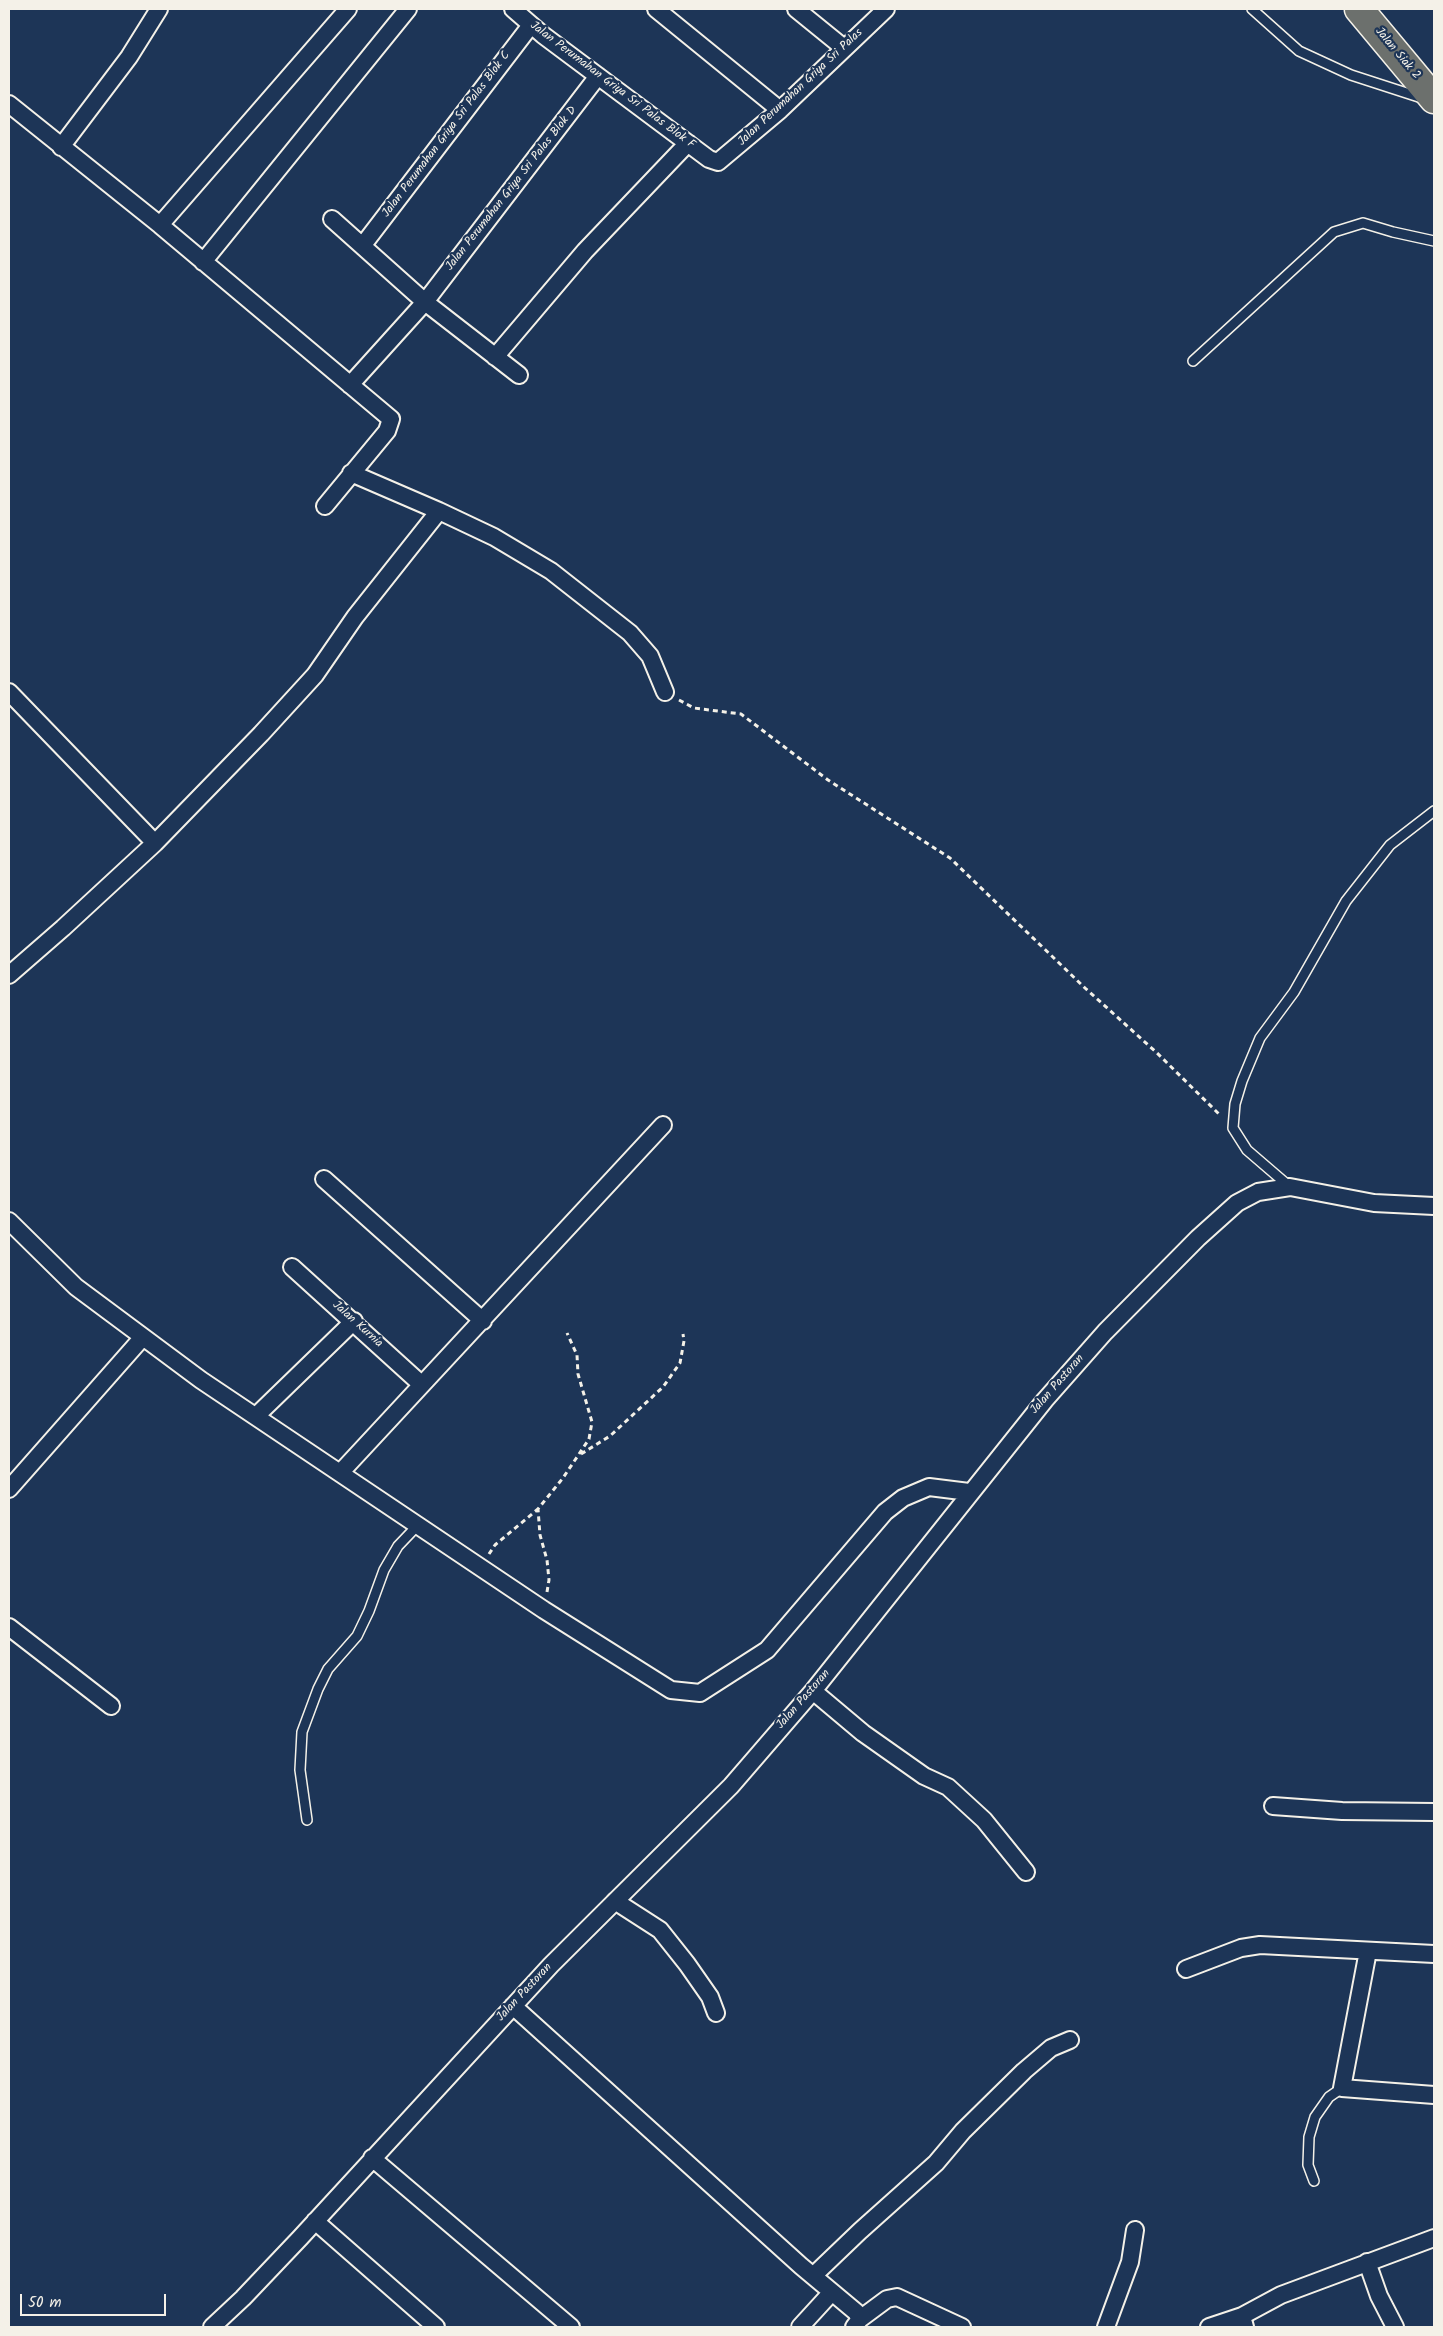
<!DOCTYPE html>
<html>
<head>
<meta charset="utf-8">
<style>
  body { margin:0 }
  #map { position:relative; width:1443px; height:2336px; overflow:hidden; background:#1d3557; font-family:Kalam,sans-serif }
  canvas { display:block }
  .frame { position:absolute; inset:0; border:10px solid #f4f1e8; pointer-events:none }
  .scale { position:absolute; left:20px; top:2294px; width:146px; height:22px; box-sizing:border-box; border:2px solid #f4f1e8; border-top:0; padding-left:6px; font-size:15px; line-height:18px; white-space:nowrap; color:#f4f1e8; -webkit-text-stroke:4px #1d3557; paint-order:stroke }
</style>
</head>
<body>
<div id="map">
<canvas width="1443" height="2336"></canvas>
<div class="frame"></div>
<div class="scale">50 m</div>
</div>
<script>
const g = document.querySelector('canvas').getContext('2d');
g.lineJoin = 'round';
const shape = rows => new Path2D(rows.map(r => 'M' + r).join(''));
function trace(path, color, width, dash) { g.strokeStyle = color; g.lineWidth = width; g.lineCap = dash ? 'butt' : 'round'; g.setLineDash(dash || []); g.stroke(path); }
function write(font, color, halo, rows, align = 'center') {
  g.font = font + ' Kalam,sans-serif'; g.lineWidth = 4.5; g.setLineDash([]); g.textBaseline = 'middle'; g.strokeStyle = halo; g.fillStyle = color; for (const [text, x, y, turn = 0] of rows) {
    g.save(); g.translate(x, y); g.rotate((+turn || 0) * Math.PI / 180); g.textAlign = isNaN(turn) ? turn : align; if (halo) g.strokeText(text, 0, 0); g.fillText(text, 0, 0); g.restore();
  }
}
const lane = shape([
  [1252,9,1299,51,1351,75,1425,99],
  [1193,361,1334,232,1363,223,1393,232,1434,241],
  [1290,1187,1247,1150,1233,1128,1235,1104,1242,1081,1260,1038,1294,992,1346,901,1390,845,1434,811],
  [307,1820,300,1770,302,1732,318,1689,328,1669,357,1636,369,1611,384,1570,398,1546,418,1525],
  [1314,2181,1308,2165,1309,2137,1315,2117,1329,2097,1342,2088]
]);
const street = shape([
  [513,9,543,35,709,159,718,162,780,110,886,9],
  [656,9,780,110],
  [796,9,844,48],
  [9,104,160,225,391,419,387,431,325,506],
  [61,147,129,57,159,9],
  [332,219,425,302,519,375],
  [160,225,348,9],
  [363,245,531,25],
  [203,262,408,9],
  [495,357,585,251,688,143],
  [350,385,425,302,598,76],
  [351,473,439,511,494,537,551,571,630,633,650,656,665,692],
  [9,692,155,843],
  [9,975,63,928,155,843,261,734,315,675,355,617,439,511],
  [324,1179,483,1321],
  [9,1221,76,1287,201,1380,544,1610,671,1690,700,1693,767,1650,885,1512,903,1498,929,1487,969,1492],
  [292,1267,421,1384],
  [256,1416,354,1321],
  [340,1473,663,1125],
  [9,1489,143,1337],
  [9,1627,111,1706],
  [813,1691,863,1733,924,1776,948,1787,984,1820,1026,1872],
  [1273,1806,1342,1811,1434,1812],
  [615,1901,660,1930,687,1964,710,1997,716,2013],
  [1368,1951,1342,2088,1434,2095],
  [1186,1969,1241,1948,1260,1945,1434,1954],
  [513,2006,801,2266,856,2312,860,2319,854,2327],
  [372,2158,571,2327],
  [315,2221,436,2327],
  [1367,2262,1379,2296,1395,2327],
  [813,2276,860,2231,936,2163,963,2131,1024,2071,1051,2048,1070,2040],
  [860,2319,887,2299,897,2297,962,2327],
  [212,2327,243,2298,300,2238,551,1965,731,1786,813,1691,1045,1400,1105,1332,1198,1238,1237,1203,1258,1192,1290,1187,1374,1203,1434,1206],
  [800,2327,832,2292],
  [1106,2327,1130,2262,1135,2230],
  [1209,2327,1242,2316],
  [1245,2327,1242,2316,1281,2295,1434,2238]
]);
const highway = shape([
  [1359,9,1434,99]
]);
trace(lane, '#f4f1e8', 12);
trace(street, '#f4f1e8', 20);
trace(highway, '#f4f1e8', 31);
trace(shape([
  [679,700,694,708,741,714,828,780,950,858,1085,988,1156,1052,1220,1115],
  [581,1454,610,1436,663,1387,680,1363,684,1341,683,1334],
  [489,1554,495,1545,538,1509],
  [547,1592,549,1580,547,1560,540,1535,538,1509,563,1478,589,1439,592,1422,578,1374,577,1355,567,1333]
]), '#f4f1e8', 3, [5, 4]);
trace(lane, '#1d3557', 9);
trace(street, '#1d3557', 16);
trace(highway, '#6c706d', 28);
write('12px', '#f4f1e8', '#1d3557', [
  ["Jalan Siak 2",1397,54,50],
  ["Jalan Perumahan Griya Sri Palas Blok F",612,86,37],
  ["Jalan Perumahan Griya Sri Palas",801,88,-43],
  ["Jalan Perumahan Griya Sri Palas Blok C",447,135,-53],
  ["Jalan Perumahan Griya Sri Palas Blok D",512,189,-52],
  ["Jalan Kurnia",357,1325,42],
  ["Jalan Pastoran",1058,1385,-49],
  ["Jalan Pastoran",804,1700,-49],
  ["Jalan Pastoran",525,1993,-47]
]);
</script>
</body>
</html>
